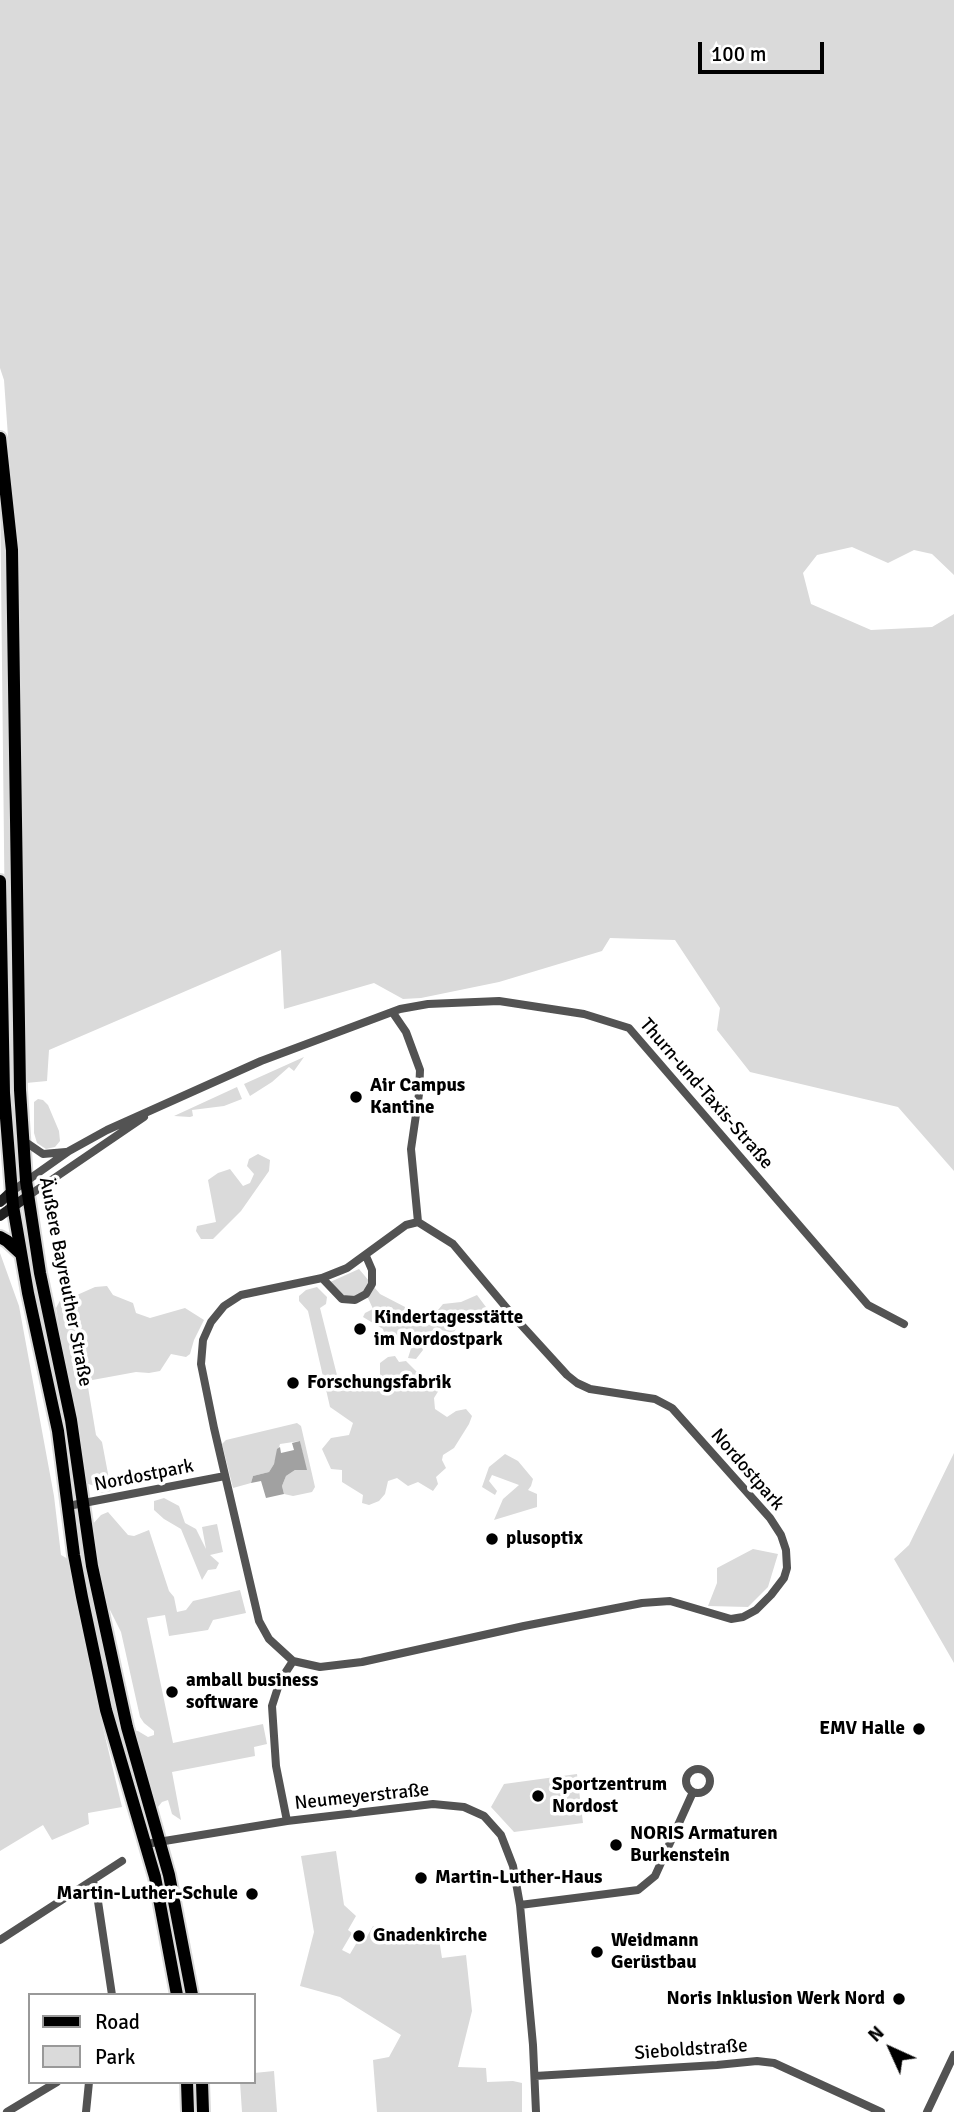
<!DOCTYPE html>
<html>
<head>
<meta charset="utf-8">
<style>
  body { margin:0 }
  #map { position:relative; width:954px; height:2112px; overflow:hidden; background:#fff; font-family:Signika,sans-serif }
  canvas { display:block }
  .legend { position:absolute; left:28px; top:1993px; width:228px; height:91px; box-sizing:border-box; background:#fff; border:2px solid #999; margin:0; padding:9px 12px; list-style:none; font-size:21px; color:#000 }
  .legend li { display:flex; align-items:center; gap:14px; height:35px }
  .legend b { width:35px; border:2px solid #999 }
  .north { position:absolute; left:856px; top:2014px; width:70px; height:70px; -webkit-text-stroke:5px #fff; paint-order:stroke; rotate:315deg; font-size:19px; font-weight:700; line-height:28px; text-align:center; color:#000 }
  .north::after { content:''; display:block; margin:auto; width:24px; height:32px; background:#000; clip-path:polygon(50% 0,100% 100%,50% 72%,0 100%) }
  .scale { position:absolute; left:698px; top:42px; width:126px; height:32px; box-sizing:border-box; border:4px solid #000; border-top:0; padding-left:9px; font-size:21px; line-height:24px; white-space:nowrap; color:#000; -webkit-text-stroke:5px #fff; paint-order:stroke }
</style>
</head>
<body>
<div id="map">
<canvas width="954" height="2112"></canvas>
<ul class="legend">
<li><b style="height:9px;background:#000"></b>Road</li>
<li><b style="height:19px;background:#dadada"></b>Park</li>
</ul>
<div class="north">N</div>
<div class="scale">100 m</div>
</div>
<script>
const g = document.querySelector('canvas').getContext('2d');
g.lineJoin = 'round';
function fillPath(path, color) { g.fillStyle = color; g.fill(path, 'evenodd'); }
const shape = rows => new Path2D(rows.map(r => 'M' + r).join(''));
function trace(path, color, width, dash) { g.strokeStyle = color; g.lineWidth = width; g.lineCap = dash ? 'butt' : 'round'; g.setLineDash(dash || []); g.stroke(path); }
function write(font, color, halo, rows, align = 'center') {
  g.font = font + ' Signika,sans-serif'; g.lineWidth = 7; g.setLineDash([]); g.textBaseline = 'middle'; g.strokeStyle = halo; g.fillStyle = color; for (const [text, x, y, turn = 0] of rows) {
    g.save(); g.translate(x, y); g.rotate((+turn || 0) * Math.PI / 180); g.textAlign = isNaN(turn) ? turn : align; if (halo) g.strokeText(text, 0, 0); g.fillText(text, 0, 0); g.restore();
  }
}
fillPath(shape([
  [0,0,954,0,954,575,932,554,914,550,888,563,852,547,817,555,803,573,811,604,871,630,932,627,954,614,954,1171,898,1107,750,1072,717,1030,720,1008,675,940,610,938,602,951,499,982,421,998,403,999,374,983,284,1009,281,950,49,1050,47,1081,26,1083,16,550,4,380,0,368],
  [0,483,5,539,7,600,15,1088,18,1160,16,1160,12,1103,10,1003,5,935],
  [304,1057,294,1071,289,1067,272,1082,250,1096,244,1084],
  [237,1087,242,1099,224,1106,192,1110,193,1116,190,1117,174,1116],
  [38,1099,43,1100,48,1105,59,1131,60,1141,55,1147,46,1149,37,1143,34,1133,34,1102],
  [258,1154,270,1160,269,1171,241,1211,213,1239,201,1239,196,1231,197,1226,216,1222,208,1180,218,1173,230,1169,243,1186,250,1183,254,1174,247,1166,249,1159],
  [0,1253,19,1306,54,1496,61,1555,68,1559,97,1703,122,1807,88,1813,89,1824,52,1840,43,1825,0,1851],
  [359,1269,380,1294,407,1308,415,1321,428,1322,443,1304,461,1302,477,1295,486,1307,480,1313,467,1314,453,1333,437,1329,422,1334,420,1343,423,1350,416,1359,408,1358,413,1342,406,1340,398,1346,386,1340,383,1329,363,1317,365,1313,373,1309,368,1298,351,1297,339,1294,328,1283],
  [107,1286,113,1295,133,1303,136,1313,150,1318,185,1308,204,1320,194,1340,190,1354,186,1357,171,1354,160,1371,149,1373,136,1372,87,1381,96,1435,102,1442,109,1479,114,1484,111,1491,100,1493,98,1492,95,1486,85,1483,77,1425,56,1308,62,1297,77,1295,95,1287],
  [317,1287,327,1297,326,1304,320,1308,341,1391,380,1382,380,1363,388,1357,395,1356,399,1362,406,1361,420,1375,431,1380,439,1390,434,1398,435,1409,447,1417,456,1411,466,1409,472,1416,469,1424,454,1448,443,1455,442,1460,446,1468,436,1477,438,1484,433,1491,418,1482,408,1486,397,1478,388,1481,385,1494,379,1501,369,1505,362,1503,363,1495,342,1482,342,1470,331,1469,322,1449,331,1438,349,1435,353,1423,330,1407,308,1311,299,1301,299,1296,306,1290],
  [297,1423,301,1426,315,1487,312,1492,293,1496,284,1494,282,1486,286,1476,295,1470,306,1470,300,1441,280,1444,274,1464,269,1472,253,1476,251,1483,233,1488,222,1444,226,1440],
  [954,1453,954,1663,894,1559,909,1545],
  [505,1454,518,1461,533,1479,531,1486,528,1490,537,1494,537,1507,494,1520,503,1499,519,1485,492,1475,489,1481,497,1491,495,1495,482,1487,489,1467],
  [164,1498,179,1506,185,1523,196,1529,206,1549,202,1527,217,1524,223,1552,210,1555,219,1563,216,1569,208,1570,202,1580,181,1529,164,1519,154,1510,154,1501],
  [108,1512,128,1535,134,1536,149,1530,169,1591,174,1597,177,1612,186,1610,193,1601,240,1590,246,1613,213,1620,208,1630,169,1636,165,1615,147,1618,173,1743,263,1724,267,1744,254,1747,255,1756,172,1772,181,1820,172,1814,168,1800,162,1802,158,1807,153,1804,133,1734,135,1731,138,1731,148,1737,154,1735,154,1731,144,1723,140,1717,121,1632,107,1604,95,1555,91,1526,101,1515],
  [79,1519,80,1520,139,1789,122,1739,114,1721,77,1553,76,1520],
  [753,1549,778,1554,768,1587,748,1607,708,1606,717,1583,717,1568],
  [577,1774,583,1823,514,1832,491,1807,504,1784],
  [336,1851,344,1905,356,1916,348,1930,352,1933,342,1950,350,1954,360,1937,365,1940,373,1926,393,1939,438,1933,442,1958,466,1955,472,2011,458,2067,486,2068,487,2082,513,2081,522,2083,522,2112,377,2112,373,2060,389,2057,401,2035,340,1997,300,1986,314,1932,301,1856],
  [274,2071,277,2112,242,2112,240,2082,254,2082,254,2073]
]), '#dadada');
fillPath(shape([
  [300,1441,307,1470,295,1470,286,1476,282,1486,284,1494,266,1498,261,1481,251,1483,253,1476,269,1472,274,1464,277,1449,280,1447,281,1453,294,1450,292,1443]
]), '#a1a1a1');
const primary = shape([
  [0,438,12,550,20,1090,26,1181,40,1273,71,1420,92,1566,127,1727,169,1875,192,1995],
  [0,881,4,1093,13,1206,28,1293,58,1431,74,1555,82,1597,106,1710,155,1877,177,1995],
  [0,1237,7,1241,20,1253],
  [187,2082,188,2112],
  [202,2082,203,2112]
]);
trace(primary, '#dbdbdb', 16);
trace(shape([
  [393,1013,406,1032,420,1070,419,1094,411,1149,418,1222],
  [24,1141,43,1154,66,1152],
  [11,1192,69,1151,107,1130,261,1061,400,1009,428,1004,499,1001,584,1014,629,1028,868,1305,904,1324],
  [28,1196,144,1117],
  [418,1222,453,1244,515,1318,567,1375,577,1383,590,1389,655,1399,672,1408,770,1518,781,1535,786,1550,787,1568,784,1578,771,1595,756,1610,743,1617,731,1619,670,1601,642,1603,524,1626,362,1662,320,1667,293,1661,269,1639,259,1621,214,1428,201,1364,203,1340,211,1322,224,1306,241,1295,322,1278,347,1268,406,1225,418,1222],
  [322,1278,342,1299,355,1300,366,1294,372,1284,372,1270,366,1256],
  [68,1506,225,1476],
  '686 1781a12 12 0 1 1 24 0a12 12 0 1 1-24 0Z',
  [287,1821,276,1766,272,1706,280,1681,293,1661],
  [146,1844,287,1821,433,1804,464,1807,484,1816,501,1835,513,1866,520,1905,533,2045,536,2112],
  [92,1881,96,1888,112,1995],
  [520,1905,638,1890,655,1876,693,1792],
  [0,1940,122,1861],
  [535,2076,717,2065,757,2061,774,2063,881,2112],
  [7,2112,57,2082],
  [86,2112,89,2082],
  [927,2112,954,2055]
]), '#535353', 8);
trace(shape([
  [0,1202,11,1192],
  [0,1216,28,1196]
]), '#202020', 10);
trace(primary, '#000', 12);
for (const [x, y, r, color] of [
  [356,1097,7,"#000"],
  [360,1329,7,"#000"],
  [293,1383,7,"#000"],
  [492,1539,7,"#000"],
  [172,1692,7,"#000"],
  [919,1729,7,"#000"],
  [538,1796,7,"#000"],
  [616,1845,7,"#000"],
  [421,1878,7,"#000"],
  [252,1894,7,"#000"],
  [359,1936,7,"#000"],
  [597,1952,7,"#000"],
  [899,1999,7,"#000"]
]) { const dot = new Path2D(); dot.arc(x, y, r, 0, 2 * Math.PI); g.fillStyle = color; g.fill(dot); trace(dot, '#fff', 2.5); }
write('bold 19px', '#000', '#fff', [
  ["Air Campus",370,1086],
  ["Kantine",370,1108],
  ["Kindertagesstätte",374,1318],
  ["im Nordostpark",374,1340],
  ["Forschungsfabrik",307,1383],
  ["plusoptix",506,1539],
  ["amball business",186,1681],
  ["software",186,1703],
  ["EMV Halle",905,1729,"right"],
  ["Sportzentrum",552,1785],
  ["Nordost",552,1807],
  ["NORIS Armaturen",630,1834],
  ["Burkenstein",630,1856],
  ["Martin-Luther-Haus",435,1878],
  ["Martin-Luther-Schule",238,1894,"right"],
  ["Gnadenkirche",373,1936],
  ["Weidmann",611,1941],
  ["Gerüstbau",611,1963],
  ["Noris Inklusion Werk Nord",885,1999,"right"]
], 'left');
write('19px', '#000', '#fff', [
  ["Thurn-und-Taxis-Straße",706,1094,49],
  ["Äußere Bayreuther Straße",65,1282,79],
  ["Nordostpark",747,1470,49],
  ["Nordostpark",144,1476,-11],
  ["Neumeyerstraße",362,1797,-6],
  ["Sieboldstraße",691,2050,-4]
]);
</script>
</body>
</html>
